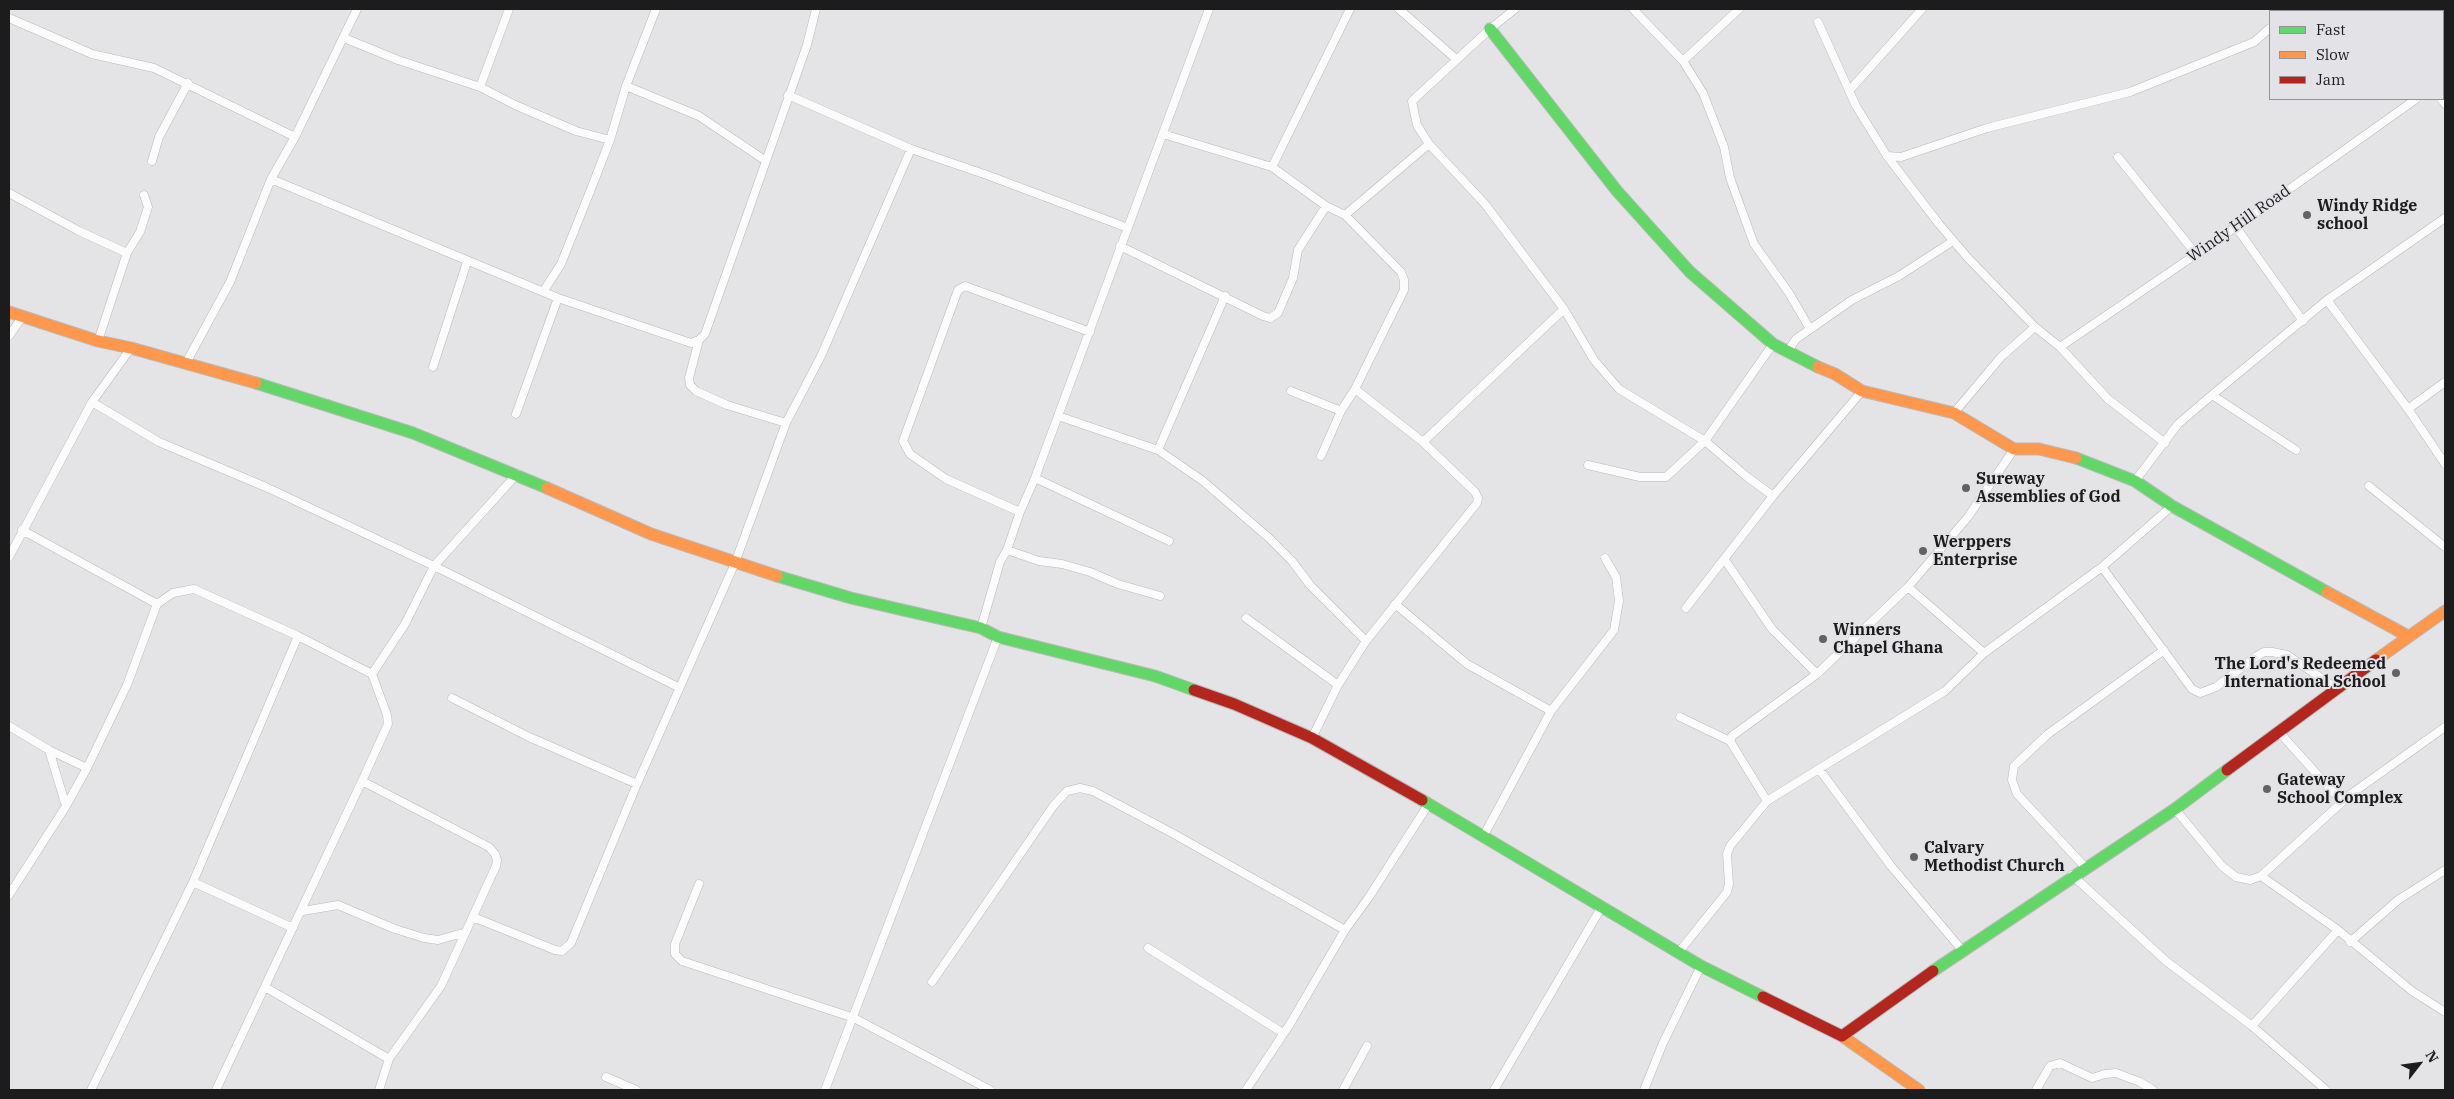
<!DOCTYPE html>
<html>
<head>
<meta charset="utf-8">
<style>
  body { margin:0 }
  #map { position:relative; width:2454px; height:1099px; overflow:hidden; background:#e4e4e6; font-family:"IBM Plex Serif",serif }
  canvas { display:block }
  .frame { position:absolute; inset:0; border:10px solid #1c1c1d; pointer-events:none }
  .legend { position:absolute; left:2269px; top:10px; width:175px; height:90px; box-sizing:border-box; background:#e3e3e7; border:1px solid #939396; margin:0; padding:6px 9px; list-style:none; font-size:15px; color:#1c1c1d }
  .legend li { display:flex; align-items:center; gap:10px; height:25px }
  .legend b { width:25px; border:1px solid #939396 }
  .north { position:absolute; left:2394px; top:1039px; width:50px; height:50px; -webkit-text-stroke:4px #e3e3e7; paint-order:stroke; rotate:60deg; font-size:14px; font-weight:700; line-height:20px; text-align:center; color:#1c1c1d }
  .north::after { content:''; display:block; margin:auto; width:18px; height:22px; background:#1c1c1d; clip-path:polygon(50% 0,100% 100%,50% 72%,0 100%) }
</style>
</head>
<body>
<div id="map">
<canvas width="2454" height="1099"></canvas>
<div class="frame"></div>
<ul class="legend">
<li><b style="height:6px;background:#63d668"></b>Fast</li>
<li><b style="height:6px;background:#ff974d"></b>Slow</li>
<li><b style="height:6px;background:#b3261e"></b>Jam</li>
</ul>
<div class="north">N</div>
</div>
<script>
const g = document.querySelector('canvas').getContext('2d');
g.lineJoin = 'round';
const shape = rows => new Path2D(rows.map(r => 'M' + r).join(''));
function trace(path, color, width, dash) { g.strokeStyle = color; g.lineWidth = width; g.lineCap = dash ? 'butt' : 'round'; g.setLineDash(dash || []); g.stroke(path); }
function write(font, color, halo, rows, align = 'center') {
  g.font = font + ' "IBM Plex Serif",serif'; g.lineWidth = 4; g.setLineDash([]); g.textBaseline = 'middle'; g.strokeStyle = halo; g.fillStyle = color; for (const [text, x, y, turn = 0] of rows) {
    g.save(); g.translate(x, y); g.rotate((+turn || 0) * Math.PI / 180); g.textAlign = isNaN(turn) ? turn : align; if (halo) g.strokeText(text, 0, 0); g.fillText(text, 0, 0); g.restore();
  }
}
const street = shape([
  [1399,9,1456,59],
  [1515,9,1490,29,1412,101,1417,125,1429,144,1485,204,1564,309,1594,360,1619,389,1705,441,1746,476,1773,496],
  [1633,9,1683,61,1703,93,1724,147,1730,178,1754,244,1789,293,1810,329],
  [2353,9,2356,11],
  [2284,11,2287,9],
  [9,18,92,54,154,68,295,137],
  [1818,22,1856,106,1887,156,1939,224,1968,258,2035,327,2060,347,2108,399,2165,443],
  [344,38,398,60,480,87,515,105,576,131,610,140],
  [1683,61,1739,9],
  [2443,77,2445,75],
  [626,86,699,116,766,161],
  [480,87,509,9],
  [1849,91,1922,9],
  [788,95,911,149,987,175,1128,228],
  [2441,99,2445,104],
  [1163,134,1272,167,1326,206,1345,215,1401,272,1404,280,1404,290,1355,389,1341,411,1321,456],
  [1887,156,1901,157,1987,128,2130,92,2254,42,2270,28],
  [2118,157,2196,254],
  [152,161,159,137,188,83],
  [1272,167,1350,9],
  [271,179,558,298,691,343,699,340,705,334,807,45,816,9],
  [9,193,79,231,127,253],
  [1345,215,1429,144],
  [2236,227,2303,321],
  [1120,246,1263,316,1270,318,1278,313,1293,278,1298,250,1326,206],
  [543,292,561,264,593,184,610,140,626,86,656,9],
  [2327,300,2408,409,2445,464],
  [9,336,23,316],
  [699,340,689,378,690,385,696,391,727,405,786,423],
  [98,341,127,253,140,232,148,207,144,195],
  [2060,347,2236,227,2416,99],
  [1788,351,1796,339,1852,300,1899,276,1953,241],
  [186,363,230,282,271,179,295,137,357,9],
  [433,367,467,262],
  [1291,391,1341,411],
  [2212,395,2296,450],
  [92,402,159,442,268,488,434,566,678,687],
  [2408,409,2445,382],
  [1954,413,2001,357,2035,327],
  [516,414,558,298],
  [1058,416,1158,450,1203,481,1269,538,1292,561,1310,585,1366,641],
  [1423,442,1564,309],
  [1158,450,1225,296],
  [1588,465,1640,477,1666,477,1705,441,1773,344],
  [1035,478,1169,541],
  [2135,481,2178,424,2212,395,2327,300,2445,218],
  [2369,486,2445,547],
  [1020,512,946,479,910,454,903,441,958,290,965,286,1090,332],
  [1007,550,1039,561,1062,564,1090,572,1118,584,1160,596],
  [9,557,92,402,131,348],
  [1725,560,1772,629,1817,674],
  [2102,567,2192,689,2200,693,2216,687,2257,656,2264,652,2272,652,2287,655,2336,688],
  [1908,587,1984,653],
  [157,604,173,593,194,589,298,636,372,674,387,715,388,724,362,781,216,1090],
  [1395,604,1467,664,1551,711],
  [1686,608,1773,496,1862,391],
  [1246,618,1338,685],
  [981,628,1000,562,1007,550,1020,512,1035,478,1209,9],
  [372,674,405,624,434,566,517,474],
  [452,698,529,737,637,784],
  [1680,717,1730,741],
  [9,726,49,750,87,768],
  [2279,732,2342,802],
  [1312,738,1338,685,1366,641,1477,503,1478,498,1475,492,1423,442,1355,389],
  [49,750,66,806],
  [1819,769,1891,866,1962,950],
  [362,781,489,847,495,854,497,860,496,866,441,986,389,1059,379,1090],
  [1767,801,1730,741,1732,736,1817,674,1908,587,1968,517,2014,449],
  [2175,809,2222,866,2236,877,2250,880,2261,876,2338,930,2412,991,2445,1012],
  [1484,835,1551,711,1614,630,1619,601,1616,577,1605,558],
  [2085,867,2017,794,2012,780,2014,766,2048,734,2164,650],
  [2072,875,2166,961,2252,1026,2326,1090],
  [2261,876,2351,794,2445,727],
  [193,882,293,928],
  [699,884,675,944,675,954,682,961,854,1018,990,1090],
  [9,895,66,806,87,768,127,685,157,604,22,530],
  [303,911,338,905,395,929,424,938,438,940,463,933],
  [473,917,555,950,562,951,571,943,637,784,735,563,786,423,821,356,911,149],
  [2350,942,2398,900,2445,870],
  [1148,948,1283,1033],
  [1678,953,1727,892,1729,884,1727,854,1730,846,1767,801,1945,691,1984,653,2102,567,2172,506],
  [932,982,1054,805,1067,791,1080,788,1093,791,1172,833,1345,930],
  [265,987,389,1059],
  [2252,1026,2338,930],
  [606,1077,636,1090],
  [91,1090,193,882,298,636],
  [825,1090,998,637],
  [1246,1090,1290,1024,1345,930,1369,897,1428,805],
  [1343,1090,1367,1046],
  [1494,1090,1601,908],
  [1644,1090,1663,1043,1701,966],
  [2036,1090,2050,1066,2060,1063,2092,1078,2105,1074,2116,1073,2140,1082,2153,1090]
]);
const fast = shape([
  [1490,29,1617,191,1690,272,1773,344,1818,367],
  [256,383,413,433,547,488],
  [2076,458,2135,481,2172,506,2327,592],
  [777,576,851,598,981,628,998,637,1155,676,1194,690],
  [1422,800,1701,966,1763,997],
  [1933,971,2175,809,2227,770]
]);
const slow = shape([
  [9,312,98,341,131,348,256,383],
  [1818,367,1835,374,1862,391,1954,413,2014,449,2039,449,2076,458],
  [547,488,651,534,777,576],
  [2327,592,2408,636],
  [2376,660,2445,611],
  [1842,1036,1919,1090]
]);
const jam = shape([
  [1194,690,1234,704,1312,738,1422,800],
  [2227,770,2376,660],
  [1763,997,1842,1036,1933,971]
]);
trace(street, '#b9b9bb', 9);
trace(fast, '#b9b9bb', 13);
trace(slow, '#b9b9bb', 13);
trace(jam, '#b9b9bb', 13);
trace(street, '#fbfbfb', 8);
trace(fast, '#63d668', 11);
trace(slow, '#ff974d', 11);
trace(jam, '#b3261e', 11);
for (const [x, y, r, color] of [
  [2307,215,5,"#626263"],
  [1966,488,5,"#626263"],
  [1923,551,5,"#626263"],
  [1823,639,5,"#626263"],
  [2396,673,5,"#626263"],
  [2267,789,5,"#626263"],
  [1914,857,5,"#626263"]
]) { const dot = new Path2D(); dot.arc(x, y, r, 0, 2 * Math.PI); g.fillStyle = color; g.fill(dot); trace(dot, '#e3e3e7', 2); }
write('bold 16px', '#1c1c1d', '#e3e3e7', [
  ["Windy Ridge",2317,206],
  ["school",2317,224],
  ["Sureway",1976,479],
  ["Assemblies of God",1976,497],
  ["Werppers",1933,542],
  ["Enterprise",1933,560],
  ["Winners",1833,630],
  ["Chapel Ghana",1833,648],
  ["The Lord's Redeemed",2386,664,"right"],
  ["International School",2386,682,"right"],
  ["Gateway",2277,780],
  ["School Complex",2277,798],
  ["Calvary",1924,848],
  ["Methodist Church",1924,866]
], 'left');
write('16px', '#1c1c1d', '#e3e3e7', [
  ["Windy Hill Road",2239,224,-35]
]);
</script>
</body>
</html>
